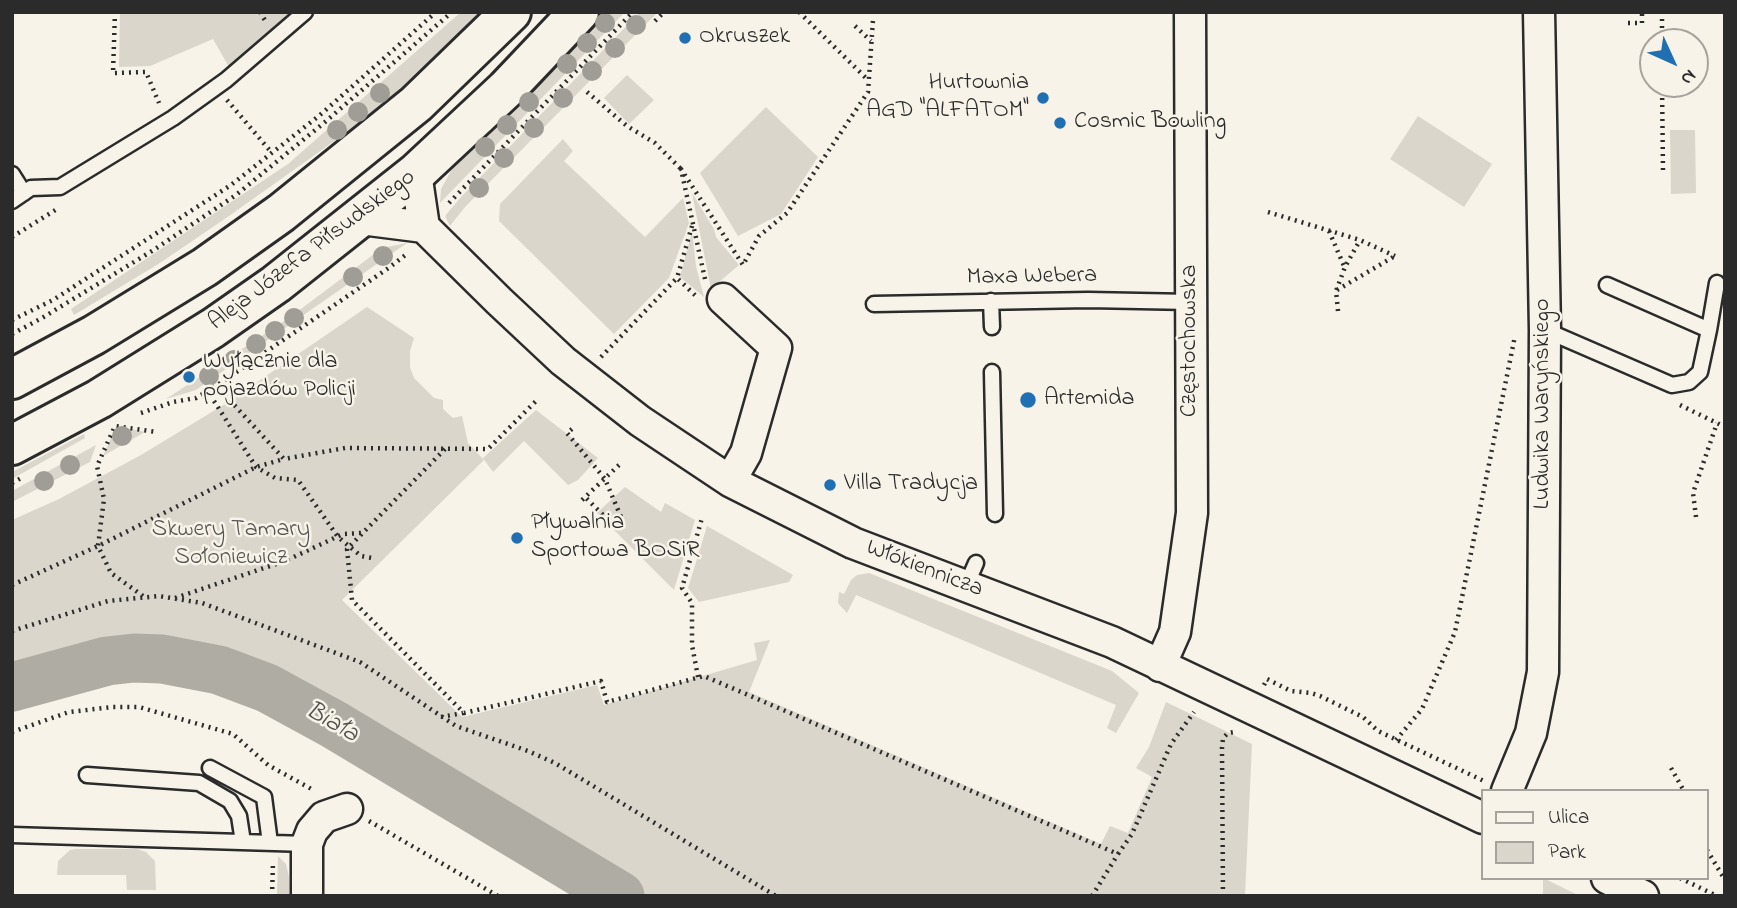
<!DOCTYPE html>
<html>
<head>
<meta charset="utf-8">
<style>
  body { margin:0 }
  #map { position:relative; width:1737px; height:908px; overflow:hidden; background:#f7f3e8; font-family:"Indie Flower",sans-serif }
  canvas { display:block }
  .frame { position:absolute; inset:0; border:14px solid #2b2b2b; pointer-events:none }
  .legend { position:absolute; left:1481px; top:789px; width:228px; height:91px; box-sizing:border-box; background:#f7f3e8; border:2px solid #a5a39c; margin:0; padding:9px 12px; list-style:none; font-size:21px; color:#2b2b2b }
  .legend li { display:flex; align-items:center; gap:14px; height:35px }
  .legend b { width:35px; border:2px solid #a5a39c }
  .north { position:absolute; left:1639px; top:28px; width:70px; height:70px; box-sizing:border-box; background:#f7f3e8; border:2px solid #a5a39c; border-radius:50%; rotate:135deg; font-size:19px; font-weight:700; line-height:28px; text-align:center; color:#2b2b2b }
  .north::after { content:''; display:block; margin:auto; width:24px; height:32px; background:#1f6fb2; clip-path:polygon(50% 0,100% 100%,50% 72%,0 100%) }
</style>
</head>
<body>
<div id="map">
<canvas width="1737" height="908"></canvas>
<div class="frame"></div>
<ul class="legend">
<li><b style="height:9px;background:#f7f3e8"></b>Ulica</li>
<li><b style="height:19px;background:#dad6cc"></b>Park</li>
</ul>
<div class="north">N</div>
</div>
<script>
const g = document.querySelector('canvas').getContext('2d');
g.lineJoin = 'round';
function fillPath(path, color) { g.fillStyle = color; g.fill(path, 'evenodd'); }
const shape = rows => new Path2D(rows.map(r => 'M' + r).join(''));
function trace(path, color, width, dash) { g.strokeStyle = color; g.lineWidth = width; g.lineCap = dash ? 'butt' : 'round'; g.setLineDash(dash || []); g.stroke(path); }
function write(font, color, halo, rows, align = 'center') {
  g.font = font + ' "Indie Flower",sans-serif'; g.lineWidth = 5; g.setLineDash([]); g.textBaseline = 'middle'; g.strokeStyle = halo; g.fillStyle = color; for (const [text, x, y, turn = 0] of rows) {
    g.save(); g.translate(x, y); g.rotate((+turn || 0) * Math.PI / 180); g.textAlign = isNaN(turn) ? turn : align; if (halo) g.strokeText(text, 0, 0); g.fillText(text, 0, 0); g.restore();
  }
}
fillPath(shape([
  [120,12,298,12,229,67,213,39,150,66,119,67],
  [461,12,490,12,402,93,229,216,160,263,74,315,71,309,288,164],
  [607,12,625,12,440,203,441,189,452,169],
  [640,12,658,12,465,207,450,226,445,216,461,197],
  [627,75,654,100,629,124,604,98],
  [766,107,818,157,781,214,738,236,700,173],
  [1418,116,1492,164,1464,207,1390,159],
  [1670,130,1695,130,1696,193,1671,194],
  [563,139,573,151,564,161,645,237,683,198,689,223,669,278,614,334,499,221,500,204],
  [692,193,714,229,716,237,739,265,711,289],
  [692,232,696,266,704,297,680,277],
  [407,243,196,390,166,399,289,318,382,248],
  [367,307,414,338,410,351,410,367,414,378,434,398,443,400,443,409,453,418,462,416,468,443,484,460,342,600,462,717,597,685,604,705,757,660,754,643,770,640,749,692,1101,844,1110,826,1128,833,1152,777,1136,768,1149,747,1166,702,1252,744,1245,896,621,896,333,724,267,688,219,670,162,659,134,658,107,661,12,686,12,520,59,499,141,455,225,404],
  [536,410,598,458,578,480,568,485,524,441,493,472,483,458],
  [126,428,145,432,103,456,112,436],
  [84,434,85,438,12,479,12,472],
  [96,445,90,462,12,502,12,491],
  [625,487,661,512,665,503,695,520,674,590,597,513],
  [707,526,793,575,789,582,699,602,688,588],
  [869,573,1112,671,1139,693,1116,733,1107,728,1116,705,856,595,847,613,838,603,839,592,844,594,851,580,857,575],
  [76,849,137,849,146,852,155,861,156,890,127,890,126,875,57,875,58,861,70,850],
  [278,856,286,864,289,877,290,896,277,896],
  [1543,878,1580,896,1543,896]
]), '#dad6cc');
trace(shape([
  [12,687,107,661,134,658,162,659,219,670,267,688,333,724,620,896]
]), '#afaca4', 49);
const lane = shape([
  [12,174,24,193],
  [12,201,31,188,60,187,173,118,226,80,305,12],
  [991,301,992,327],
  [874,304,1088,300,1191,302],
  [1545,330,1672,385,1689,382,1700,372,1709,330,1607,285],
  [1709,330,1717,283],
  [992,372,995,514],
  [966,586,976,563],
  [210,768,264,797,270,843],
  [87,775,199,783,230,801,239,816,243,842],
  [12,835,307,844]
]);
const street = shape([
  [416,173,424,227,499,301,563,361,640,421,730,481,853,543,1112,642,1483,818],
  [361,219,424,227],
  [723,299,776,348,746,453,730,481],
  [1160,666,1175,632,1192,513,1190,12],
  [1507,791,1531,733,1543,672,1545,330,1539,12],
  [1607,878,1643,896],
  [307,896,307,844,312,831,324,817,347,809]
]);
const secondary = shape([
  [12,379,94,335,205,267,281,213,416,104,511,12],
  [12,445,99,399,213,328,276,284,416,173,506,89,579,12]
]);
trace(lane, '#2b2b2b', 19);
trace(street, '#2b2b2b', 35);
trace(secondary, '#2b2b2b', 44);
trace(shape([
  [115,12,113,73,146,72,159,103],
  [260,12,266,22],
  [799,12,868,80],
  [1662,12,1662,42],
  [655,21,664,12],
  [1628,23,1642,23,1642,12],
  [855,26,871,41],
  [1662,84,1663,171],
  [587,92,627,126,655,143,681,169],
  [227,100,272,153],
  [449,203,633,12],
  [1268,212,1360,240,1395,256],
  [692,226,677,278,697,297],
  [1329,231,1344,266],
  [12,237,57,209],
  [705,279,681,169,743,265,759,236,787,213,868,92,873,20],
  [1337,290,1395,256],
  [1338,311,1336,291,1345,267,1360,240],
  [12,320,53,300,231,185,320,115,436,12],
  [12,334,42,318,152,251,236,195,325,122,452,12],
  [601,357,677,278],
  [225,395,284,459,345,448,488,449,537,400],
  [214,401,256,467,275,478,298,480,338,537,361,556,372,558],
  [1680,405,1725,427],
  [141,413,173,402,196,398,216,386,390,267,408,253],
  [572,429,567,433,605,479,621,517,613,525,585,497],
  [445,449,347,549,352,600,464,713,601,681,607,702,704,676,1118,854,1132,834,1171,744,1194,712],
  [12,483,23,477],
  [582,500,619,465],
  [1696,517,1693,493,1717,423],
  [12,585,98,546,256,467,284,459],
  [143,596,111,573,98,546,104,499,97,466,115,426,157,432],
  [175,598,285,561,343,534,361,533],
  [12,631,108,601,159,596,202,603,360,662,456,726,528,751,555,763,776,896],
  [698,677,692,645,692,603,682,588,702,518],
  [1264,685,1267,679,1291,691,1311,693,1320,696,1363,717,1378,731,1484,781],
  [441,717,463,713],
  [12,732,69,712,113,707,139,707,233,734,268,765,315,791],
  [1396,740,1422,709,1455,632,1515,336],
  [1671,768,1684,791],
  [369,821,498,896],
  [1707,850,1725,880],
  [1680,878,1717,896],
  [272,896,273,862],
  [1092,896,1118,854],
  [1223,896,1222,748,1223,738,1228,733,1234,732]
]), '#2b2b2b', 4.5, [2, 5]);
trace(lane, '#f7f3e8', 14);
trace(street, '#f7f3e8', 30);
trace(secondary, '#f7f3e8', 38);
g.fillStyle = '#9f9d96';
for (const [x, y] of [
  [605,23],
  [636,25],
  [587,43],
  [615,48],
  [567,64],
  [592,71],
  [380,93],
  [563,98],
  [529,102],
  [358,112],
  [507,125],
  [534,128],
  [337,130],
  [485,147],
  [504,158],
  [479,188],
  [383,256],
  [353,277],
  [294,318],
  [275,331],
  [256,344],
  [234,360],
  [209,376],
  [122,436],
  [70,465],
  [44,481]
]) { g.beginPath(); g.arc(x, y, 10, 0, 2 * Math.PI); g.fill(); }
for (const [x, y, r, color] of [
  [685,38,7,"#1f6fb2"],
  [1043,98,7,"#1f6fb2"],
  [1060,123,7,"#1f6fb2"],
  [189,377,7,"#1f6fb2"],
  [1028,400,9,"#1f6fb2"],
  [830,485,7,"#1f6fb2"],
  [517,538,7,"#1f6fb2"]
]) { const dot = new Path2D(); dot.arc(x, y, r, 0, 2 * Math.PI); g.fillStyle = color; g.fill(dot); trace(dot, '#f7f3e8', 2.5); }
write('24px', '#2b2b2b', '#f7f3e8', [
  ["Okruszek",699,38],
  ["Hurtownia",1029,84,"right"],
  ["AGD \"ALFATOM\"",1029,112,"right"],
  ["Cosmic Bowling",1074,123],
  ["Wyłącznie dla",203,363],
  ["pojazdów Policji",203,391],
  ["Artemida",1044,400],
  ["Villa Tradycja",844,485],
  ["Pływalnia",531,524],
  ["Sportowa BOSiR",531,552]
], 'left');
write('24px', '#2b2b2b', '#f7f3e8', [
  ["Aleja Józefa Piłsudskiego",313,251,-37],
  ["Maxa Webera",1032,278,-1],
  ["Częstochowska",1191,341,-90],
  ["Ludwika Waryńskiego",1544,404,-90],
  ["Włókiennicza",924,570,21]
]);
write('24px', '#575653', '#f7f3e8', [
  ["Skwery Tamary",231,531],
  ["Sołoniewicz",231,559]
]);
write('italic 26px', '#53524f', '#f7f3e8', [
  ["Biała",331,724,30]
]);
</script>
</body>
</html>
